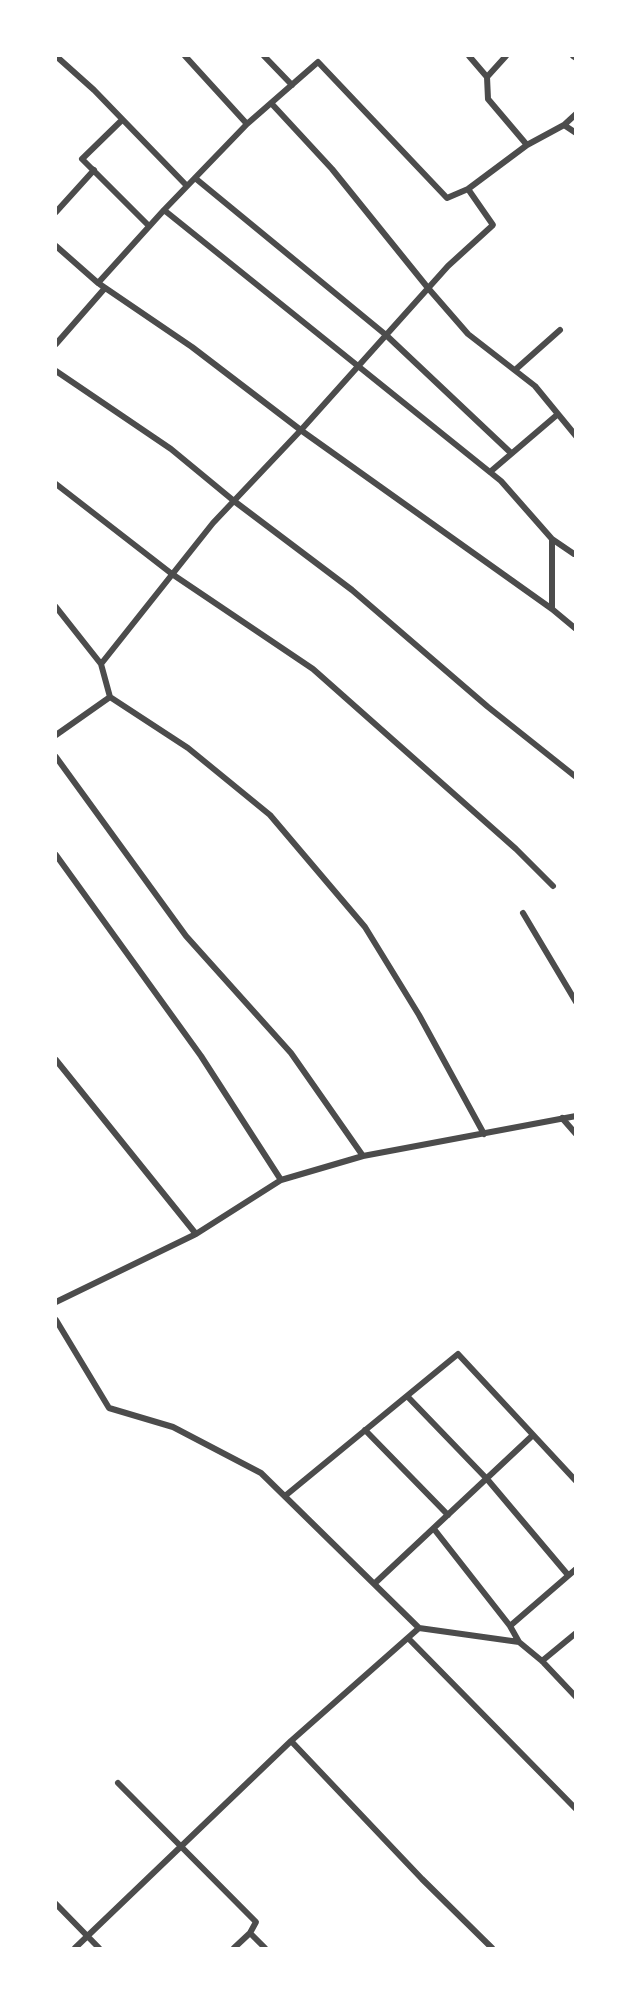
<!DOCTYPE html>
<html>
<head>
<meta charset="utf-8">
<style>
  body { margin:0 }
  #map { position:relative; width:631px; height:2004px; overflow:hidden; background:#fff; font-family:"Sofia Sans Condensed",sans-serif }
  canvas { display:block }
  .frame { position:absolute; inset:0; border:57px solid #fff; pointer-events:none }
</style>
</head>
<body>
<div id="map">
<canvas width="631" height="2004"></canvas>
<div class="frame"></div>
</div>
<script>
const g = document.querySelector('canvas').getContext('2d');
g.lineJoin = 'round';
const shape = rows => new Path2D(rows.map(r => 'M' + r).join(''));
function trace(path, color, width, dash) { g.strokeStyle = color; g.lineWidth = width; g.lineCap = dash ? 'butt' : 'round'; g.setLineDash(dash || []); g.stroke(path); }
trace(shape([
  [56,56,94,90,187,186],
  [264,56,292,85],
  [573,56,576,58],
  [487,77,506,56],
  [271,103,332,169,428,288,468,334,535,386,576,436],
  [122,120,82,159,149,226],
  [247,124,318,62,447,198,468,189],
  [564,125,576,114],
  [527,145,564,125,576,133],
  [195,178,386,335,511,453],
  [164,210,247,124,185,56],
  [56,212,94,170],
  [56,246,98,283,192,347,302,431,552,609,576,629],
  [98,283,164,210,501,481,552,539,552,609],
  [56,344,105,288],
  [515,370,560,330],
  [56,371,171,449,234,501,352,590,488,707,576,777],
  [490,472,558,414],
  [56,484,172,574,313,669,516,849,553,886],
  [552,539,574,554,576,553],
  [56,607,101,664],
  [110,697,188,748,270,815,365,927,419,1015,484,1134],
  [56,735,110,697,101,664,213,523,301,430,448,266,493,225,468,189,527,145,488,99,487,77,469,56],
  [56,757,186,936,291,1053,363,1156],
  [56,855,201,1056,281,1180],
  [523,913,576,1002],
  [56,1060,196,1234],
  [562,1118,576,1134],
  [56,1302,196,1234,281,1180,363,1156,576,1116],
  [56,1320,109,1408,173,1427,261,1473,419,1628,519,1642,542,1661,576,1697],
  [407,1396,487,1479,568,1575],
  [365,1430,448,1515],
  [285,1496,458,1354,576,1481],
  [434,1529,510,1626,519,1642],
  [374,1584,533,1435],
  [510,1626,576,1569],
  [408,1638,576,1809],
  [542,1661,576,1633],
  [291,1741,422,1879,492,1948],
  [118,1783,256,1922,250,1933,265,1948],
  [56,1904,99,1948],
  [75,1948,291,1741,419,1628],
  [234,1948,250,1933]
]), '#4c4c4c', 6);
</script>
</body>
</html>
